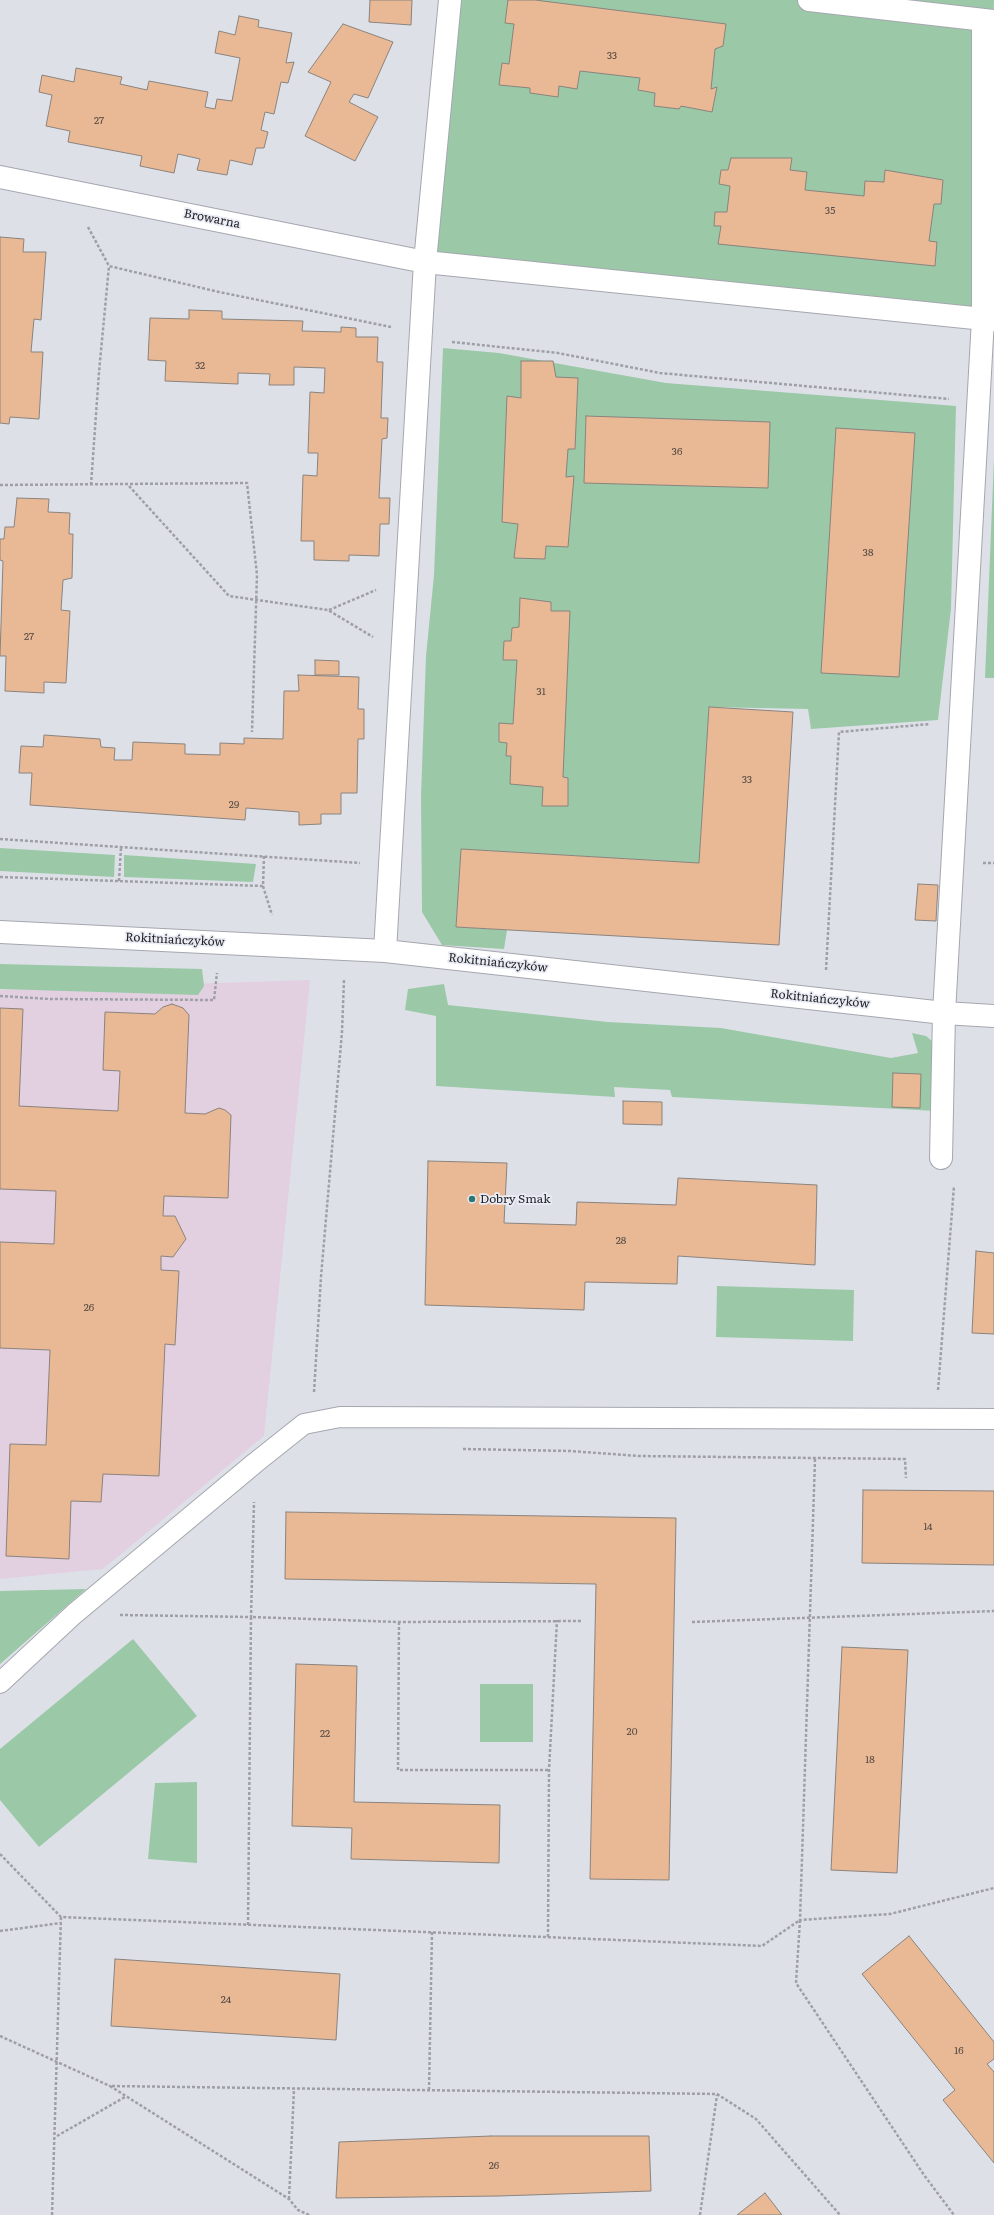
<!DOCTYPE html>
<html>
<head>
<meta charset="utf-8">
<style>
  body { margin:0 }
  canvas { display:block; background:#dee0e8 }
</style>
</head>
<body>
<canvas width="994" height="2215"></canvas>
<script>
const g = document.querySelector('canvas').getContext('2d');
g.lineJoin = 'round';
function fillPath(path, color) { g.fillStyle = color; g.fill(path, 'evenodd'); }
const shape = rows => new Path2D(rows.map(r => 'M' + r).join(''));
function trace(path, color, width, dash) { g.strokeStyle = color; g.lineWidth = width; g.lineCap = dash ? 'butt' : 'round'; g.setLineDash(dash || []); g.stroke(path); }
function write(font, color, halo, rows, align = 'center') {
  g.font = font + ' Literata,serif'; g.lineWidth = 3.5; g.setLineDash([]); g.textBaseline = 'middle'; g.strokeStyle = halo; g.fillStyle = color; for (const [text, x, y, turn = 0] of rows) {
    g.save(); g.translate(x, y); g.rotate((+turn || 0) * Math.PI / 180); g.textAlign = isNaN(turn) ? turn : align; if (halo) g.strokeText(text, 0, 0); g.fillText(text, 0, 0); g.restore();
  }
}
fillPath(shape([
  [310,980,264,1436,103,1569,0,1579,0,990]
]), '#e2d0e1');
fillPath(shape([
  [450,0,994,0,983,319,425,262],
  [443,348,499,353,666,383,956,406,951,609,938,720,811,729,808,709,709,707,699,863,461,849,456,927,507,930,504,949,442,945,422,912,421,796,426,656,434,575],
  [994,458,994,678,985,678],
  [0,848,115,855,114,877,0,871],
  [124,855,256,864,253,882,124,877],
  [0,964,202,969,204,986,198,995,0,989],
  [444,984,448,1005,608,1022,721,1028,891,1058,918,1053,912,1033,926,1036,933,1042,936,1111,672,1097,670,1090,614,1087,615,1097,436,1086,436,1016,405,1010,408,989],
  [717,1286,854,1290,853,1341,716,1337],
  [86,1589,0,1664,0,1591],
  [133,1639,197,1716,39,1847,0,1800,0,1749],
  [480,1684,533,1684,533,1742,480,1742],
  [197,1782,197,1863,148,1859,155,1783]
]), '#9bc9a8');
const building = shape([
  [370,0,412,0,411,25,369,22,370,0],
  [508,0,535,0,726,24,723,46,715,49,711,89,717,87,712,112,681,106,679,109,654,106,655,93,638,90,640,78,580,71,577,89,559,86,558,97,530,93,530,88,499,85,502,63,509,64,514,24,505,23,508,0],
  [239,16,259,20,258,27,292,33,286,63,294,62,288,83,281,82,274,114,265,112,261,130,268,132,264,148,256,148,252,165,230,160,227,175,197,170,200,159,178,154,174,173,140,166,142,156,68,142,70,131,46,126,52,95,39,92,42,75,74,82,76,68,122,77,120,84,147,90,149,81,208,92,205,107,215,109,217,99,232,101,240,58,215,53,219,31,235,35,239,16],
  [343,24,393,42,368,98,354,94,349,102,378,117,355,161,305,136,331,82,308,72,343,24],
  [731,158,792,158,790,170,807,172,805,190,864,196,865,181,884,182,885,170,943,180,941,204,934,204,929,241,937,242,935,266,718,244,721,226,714,226,715,212,727,212,730,186,719,184,721,170,728,170,731,158],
  [0,237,24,239,23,252,46,252,41,320,34,319,31,352,43,352,39,419,10,417,9,424,0,423,0,237],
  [189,310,222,311,222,319,303,321,302,331,341,332,341,327,356,328,356,337,378,337,377,362,383,362,381,418,388,418,387,438,382,439,379,498,390,498,389,524,380,524,379,556,349,555,349,561,314,560,314,541,301,541,303,475,317,476,318,453,308,453,310,392,324,393,325,368,294,367,294,385,269,385,270,374,238,373,238,384,165,381,166,361,148,360,150,318,189,319,189,310],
  [521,361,553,361,556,377,578,378,575,449,568,449,566,477,574,476,568,547,546,546,545,559,514,558,518,524,502,522,507,396,521,398,521,361],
  [586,416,770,422,768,488,584,483,586,416],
  [836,428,915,433,899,677,821,673,836,428],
  [17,498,49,499,48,512,70,513,69,534,73,534,72,578,63,580,61,610,70,611,66,683,44,682,44,693,5,691,6,656,0,656,3,561,0,560,0,539,4,539,5,527,14,527,17,498],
  [520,598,551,602,551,611,570,611,563,777,568,778,568,806,542,806,543,787,510,784,511,756,506,756,507,743,499,742,499,723,513,724,517,660,503,660,504,641,511,641,512,628,519,627,520,598],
  [315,660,339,661,339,675,315,675,315,660],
  [298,675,359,677,358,709,364,709,364,739,358,739,357,793,341,793,341,814,321,814,321,824,299,825,299,812,246,808,245,820,30,805,32,773,19,773,21,746,43,747,44,735,100,739,101,747,115,748,114,760,132,760,133,742,185,744,185,754,220,755,220,743,244,744,244,738,283,739,284,691,299,691,298,675],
  [709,707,793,712,779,945,456,927,461,849,699,863,709,707],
  [918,884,938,885,936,921,915,920,918,884],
  [172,1004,183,1008,189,1015,185,1113,205,1114,219,1108,225,1110,231,1115,228,1198,164,1196,163,1216,175,1216,186,1239,173,1257,161,1256,161,1270,179,1271,175,1345,165,1344,159,1476,103,1474,101,1502,71,1501,69,1559,6,1556,10,1444,46,1445,50,1350,0,1348,0,1242,54,1244,56,1191,0,1189,0,1008,23,1009,19,1106,118,1111,120,1071,103,1070,105,1012,155,1014,163,1007,172,1004],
  [893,1073,921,1074,920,1108,892,1107,893,1073],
  [623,1101,662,1102,662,1125,623,1124,623,1101],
  [428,1161,507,1163,504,1223,576,1225,577,1202,676,1205,678,1178,817,1185,815,1265,678,1256,677,1284,585,1282,584,1310,425,1305,428,1161],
  [976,1251,994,1253,994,1334,972,1333,976,1251],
  [863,1490,994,1491,994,1565,862,1563,863,1490],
  [286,1512,676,1518,669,1880,590,1879,596,1584,285,1579,286,1512],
  [842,1647,908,1650,897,1873,831,1870,842,1647],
  [296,1664,357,1666,354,1802,500,1805,499,1863,351,1859,352,1828,292,1826,296,1664],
  [909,1936,994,2042,994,2059,987,2064,994,2072,994,2163,943,2100,955,2090,862,1974,909,1936],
  [115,1959,340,1974,336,2040,111,2026,115,1959],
  [491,2136,649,2136,651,2191,499,2196,336,2198,339,2142,491,2136],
  [765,2193,782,2215,737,2215,765,2193]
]);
fillPath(building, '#e9b995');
trace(building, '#8a837e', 1);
const service = shape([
  [0,1683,74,1614,255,1463,304,1424,340,1417,994,1419]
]);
const minor = shape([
  [809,0,994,21],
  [0,177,425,262,994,320],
  [0,932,385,951,944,1013,994,1016],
  [385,951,425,262,450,0],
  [941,1158,944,1013,983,319,983,20]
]);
trace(service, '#a5a7af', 22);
trace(minor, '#a5a7af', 24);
trace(shape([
  [88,227,109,266,219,292,391,327],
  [452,342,558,353,660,373,949,399],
  [0,485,247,483,257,575,252,732],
  [91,485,99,372,109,266],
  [129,486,229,596,328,610,373,637],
  [329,610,376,590],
  [0,839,360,863],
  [264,856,263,886,272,915],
  [983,863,994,863],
  [0,877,263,886],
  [119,881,121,847],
  [826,970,839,732,930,724],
  [0,996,50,999,214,1000,217,973],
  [938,1390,954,1186],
  [314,1392,321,1277,342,1032,344,980],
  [463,1449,570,1451,639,1456,905,1459,906,1478],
  [815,1459,800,1920,890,1914,994,1888],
  [120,1615,251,1617,254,1502],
  [399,1622,398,1770,549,1770],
  [692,1622,994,1611],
  [0,1854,61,1917,762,1946,800,1920],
  [800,1920,796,1983,924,2175,954,2215],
  [248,1925,251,1617,399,1622,582,1621],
  [0,1931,61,1923],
  [548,1937,549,1770,557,1620],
  [0,2036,110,2086],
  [429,2090,432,1932],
  [57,2136,125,2097],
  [289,2199,294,2089],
  [52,2215,61,1917],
  [309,2215,298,2210,289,2199,110,2086,717,2094,756,2119,840,2215],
  [700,2215,717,2095]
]), '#9ea0a6', 2.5, [3, 2]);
trace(service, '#fff', 20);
trace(minor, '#fff', 22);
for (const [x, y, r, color] of [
  [472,1199,4,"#2d7775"]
]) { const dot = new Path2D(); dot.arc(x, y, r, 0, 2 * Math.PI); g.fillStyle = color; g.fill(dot); trace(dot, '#ebedf6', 1.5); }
write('10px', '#544942', null, [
  ["33",612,56],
  ["27",99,121],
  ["35",830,211],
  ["32",200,366],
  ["36",677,452],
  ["38",868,553],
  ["27",29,637],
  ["31",541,692],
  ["33",747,780],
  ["29",234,805],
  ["28",621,1241],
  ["26",89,1308],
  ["14",928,1527],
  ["20",632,1732],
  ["22",325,1734],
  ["18",870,1760],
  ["24",226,2000],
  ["16",959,2051],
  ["26",494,2166]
]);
write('12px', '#232427', '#ebedf6', [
  ["Browarna",212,219,11],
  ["Rokitniańczyków",175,940,3],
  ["Rokitniańczyków",498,963,6],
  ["Rokitniańczyków",820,999,6]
]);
write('12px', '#232427', '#ebedf6', [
  ["Dobry Smak",480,1199]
], 'left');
</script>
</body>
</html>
